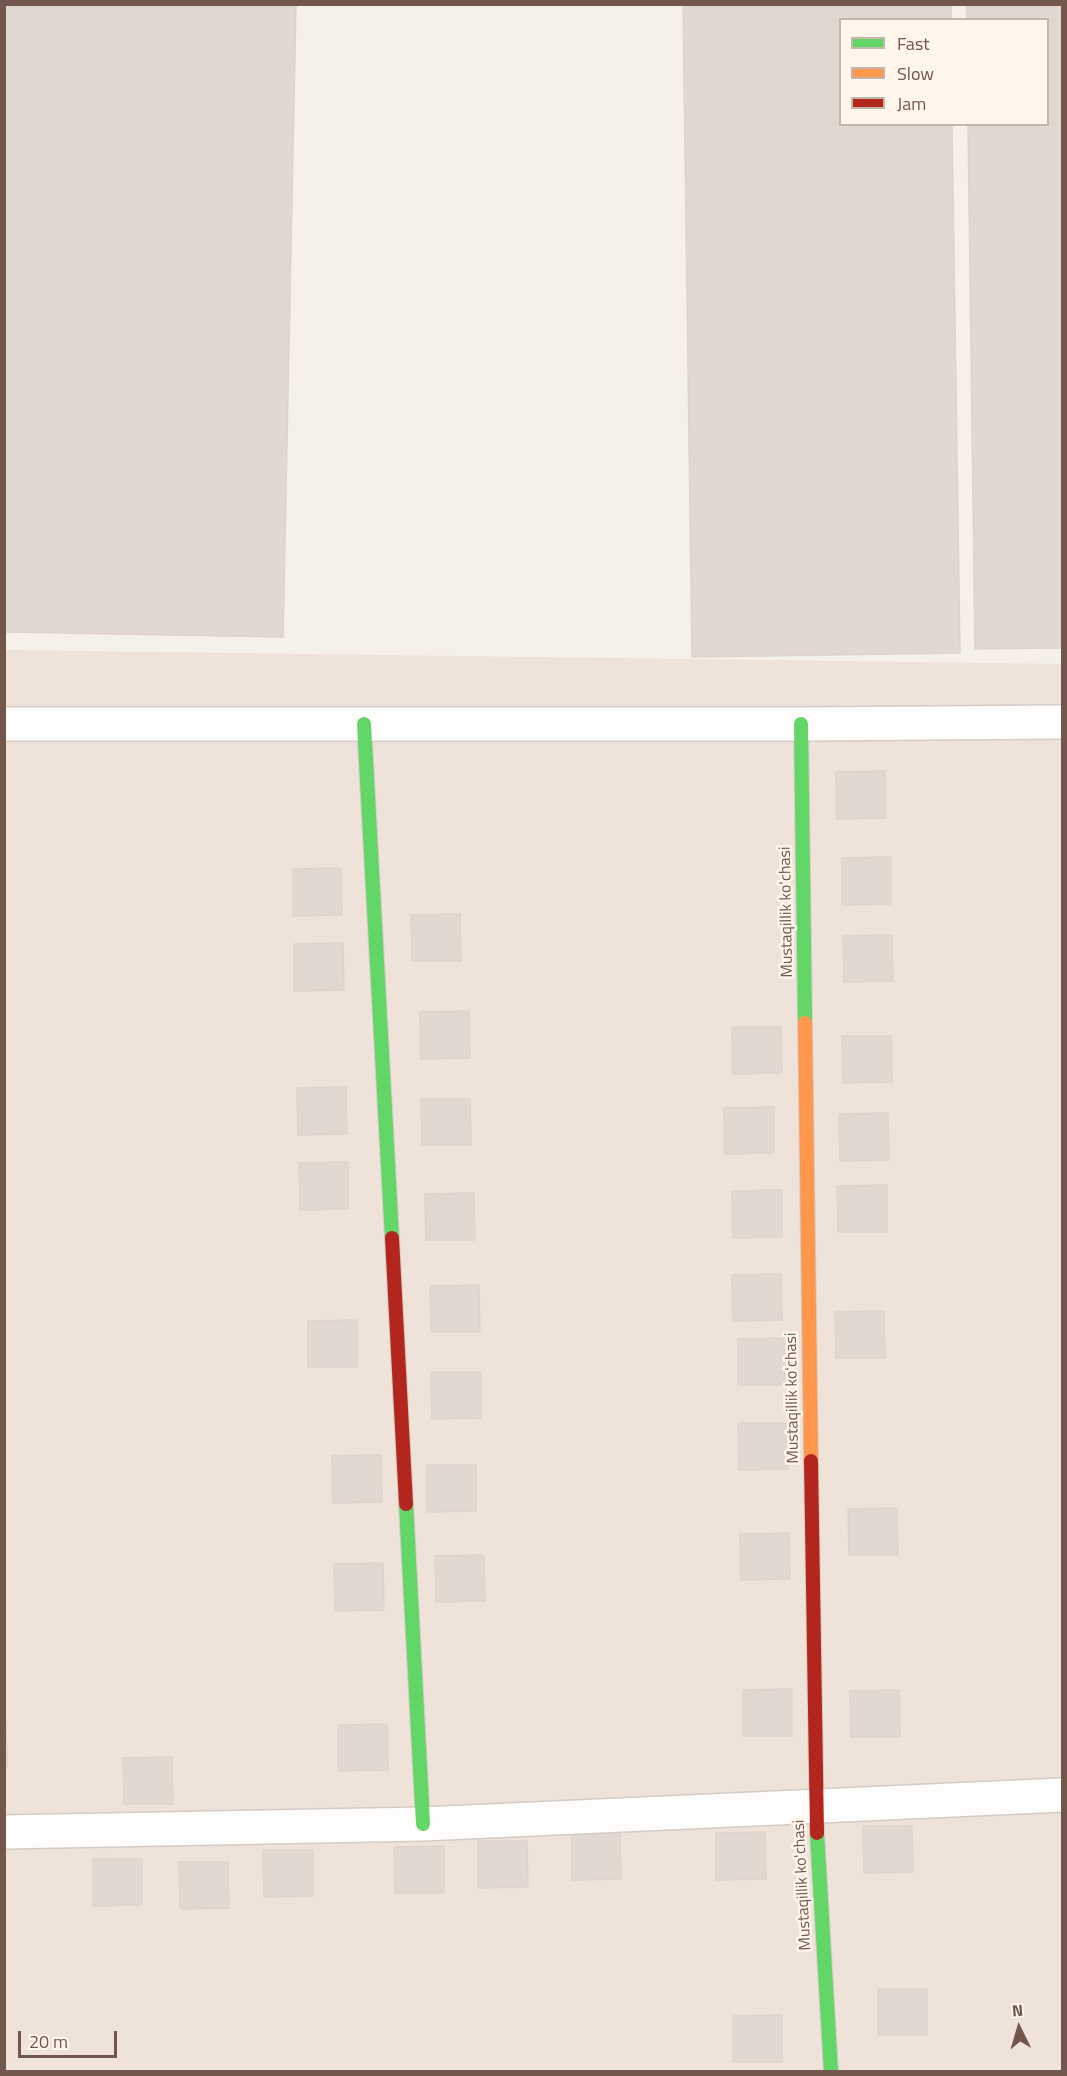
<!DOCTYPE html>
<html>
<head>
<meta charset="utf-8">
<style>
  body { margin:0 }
  #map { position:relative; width:1067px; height:2076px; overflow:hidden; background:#f6f0ea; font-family:"Titillium Web",sans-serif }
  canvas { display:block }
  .frame { position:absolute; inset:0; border:6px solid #73564c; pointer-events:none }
  .legend { position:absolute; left:839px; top:18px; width:210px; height:108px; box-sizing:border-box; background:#fef5eb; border:2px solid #c6b5ab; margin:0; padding:8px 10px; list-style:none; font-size:18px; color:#73564c }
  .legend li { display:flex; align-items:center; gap:12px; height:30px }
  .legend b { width:30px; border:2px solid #c6b5ab }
  .north { position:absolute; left:989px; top:1998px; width:60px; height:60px; -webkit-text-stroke:4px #fef5eb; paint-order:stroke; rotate:355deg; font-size:16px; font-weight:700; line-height:24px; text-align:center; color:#73564c }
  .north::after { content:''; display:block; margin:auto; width:21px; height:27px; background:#73564c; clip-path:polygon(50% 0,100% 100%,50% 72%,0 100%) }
  .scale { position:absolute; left:18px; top:2031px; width:99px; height:27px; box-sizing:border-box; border:3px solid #73564c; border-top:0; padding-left:8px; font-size:18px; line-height:21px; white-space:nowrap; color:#73564c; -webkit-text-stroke:4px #fef5eb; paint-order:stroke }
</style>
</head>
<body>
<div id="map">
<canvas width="1067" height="2076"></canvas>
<div class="frame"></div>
<ul class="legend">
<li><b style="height:8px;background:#63d668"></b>Fast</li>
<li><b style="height:8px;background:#ff974d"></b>Slow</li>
<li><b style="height:8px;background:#b3261e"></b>Jam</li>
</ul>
<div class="north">N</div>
<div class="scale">20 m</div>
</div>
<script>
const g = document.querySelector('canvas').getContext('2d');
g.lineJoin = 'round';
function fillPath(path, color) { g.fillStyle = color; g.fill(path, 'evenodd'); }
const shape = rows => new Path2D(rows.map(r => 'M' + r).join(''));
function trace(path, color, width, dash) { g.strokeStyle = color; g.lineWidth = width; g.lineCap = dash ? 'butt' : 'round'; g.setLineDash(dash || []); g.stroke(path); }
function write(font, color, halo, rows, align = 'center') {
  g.font = font + ' "Titillium Web",sans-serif'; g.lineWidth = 5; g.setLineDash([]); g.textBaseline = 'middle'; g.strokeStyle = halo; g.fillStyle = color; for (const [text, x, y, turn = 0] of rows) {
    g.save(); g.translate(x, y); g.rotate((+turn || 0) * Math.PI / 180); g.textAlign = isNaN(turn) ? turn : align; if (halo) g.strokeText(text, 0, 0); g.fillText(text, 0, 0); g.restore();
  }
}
fillPath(shape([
  [5,650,1062,664,1062,2071,5,2072]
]), '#efe2d8');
const building = shape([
  [4,4,296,4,283,637,4,632,4,4],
  [683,4,951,4,951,20,840,20,840,124,952,124,960,653,692,657,683,4],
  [966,4,1062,4,1062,648,975,649,968,124,1048,124,1048,20,967,20,966,4],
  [885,771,885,818,837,819,836,772,885,771],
  [891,857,891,904,842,905,842,858,891,857],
  [341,868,342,915,293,916,293,869,341,868],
  [460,914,461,961,412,961,411,915,460,914],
  [892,935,893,981,844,982,843,936,892,935],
  [343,943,344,990,294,991,294,944,343,943],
  [469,1011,470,1058,421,1059,420,1012,469,1011],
  [732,1027,781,1027,782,1073,733,1074,732,1027],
  [842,1036,891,1036,892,1082,843,1083,842,1036],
  [346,1087,347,1134,298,1135,297,1088,346,1087],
  [421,1099,470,1099,471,1145,422,1145,421,1099],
  [774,1107,774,1153,725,1154,724,1108,774,1107],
  [888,1113,889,1160,840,1161,839,1114,888,1113],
  [348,1162,348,1209,300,1210,299,1163,348,1162],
  [887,1185,887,1232,838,1232,837,1186,887,1185],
  [782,1190,782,1237,733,1238,732,1191,782,1190],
  [474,1193,475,1240,426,1240,425,1194,474,1193],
  [781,1274,782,1320,733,1321,732,1275,781,1274],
  [479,1285,480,1332,431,1332,430,1286,479,1285],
  [884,1311,885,1358,836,1358,835,1312,884,1311],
  [357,1320,357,1367,308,1367,308,1321,357,1320],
  [787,1338,787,1385,738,1385,738,1339,787,1338],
  [431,1372,481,1372,481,1418,432,1419,431,1372],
  [738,1423,787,1423,788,1469,739,1470,738,1423],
  [381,1455,382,1502,333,1503,332,1456,381,1455],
  [427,1465,476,1465,476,1511,427,1512,427,1465],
  [897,1508,898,1555,849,1555,848,1509,897,1508],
  [789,1533,790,1579,741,1580,740,1534,789,1533],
  [484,1555,485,1601,436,1602,435,1556,484,1555],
  [383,1563,384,1610,335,1611,334,1564,383,1563],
  [792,1689,792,1736,743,1736,743,1690,792,1689],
  [899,1690,900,1737,851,1737,850,1691,899,1690],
  [4,1721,6,1721,7,1768,4,1768,4,1721],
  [387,1724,388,1770,338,1771,338,1725,387,1724],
  [172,1757,173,1804,124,1804,123,1758,172,1757],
  [863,1826,912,1826,913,1872,864,1873,863,1826],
  [620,1832,621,1879,572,1880,572,1833,620,1832],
  [765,1832,766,1879,716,1880,716,1833,765,1832],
  [478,1841,527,1841,528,1887,478,1888,478,1841],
  [444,1846,444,1893,395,1893,394,1847,444,1846],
  [263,1850,313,1850,313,1896,264,1897,263,1850],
  [93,1859,142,1859,142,1905,93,1906,93,1859],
  [179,1862,228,1862,229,1908,180,1909,179,1862],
  [878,1989,927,1989,927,2035,878,2035,878,1989],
  [782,2015,782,2062,733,2062,733,2016,782,2015]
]);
fillPath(building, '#e2d8d2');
trace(building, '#dfd3cc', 1.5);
const street = shape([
  [4,724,801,724,1062,722],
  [4,1832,423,1824,1062,1795]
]);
const fast = shape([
  [364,724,392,1238],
  [801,724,805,1023],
  [406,1504,423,1824],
  [817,1833,831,2072]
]);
const slow = shape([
  [805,1023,811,1461]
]);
const jam = shape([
  [392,1238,406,1504],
  [811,1461,817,1833]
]);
trace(street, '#d4ccc7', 36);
trace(fast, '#d5ccc6', 16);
trace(slow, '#d5ccc6', 16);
trace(jam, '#d5ccc6', 16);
trace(street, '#fefdfc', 33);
trace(fast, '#63d668', 14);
trace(slow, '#ff974d', 14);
trace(jam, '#b3261e', 14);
write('16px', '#73564c', '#fef5eb', [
  ["Mustaqillik koʻchasi",787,912,-91],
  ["Mustaqillik koʻchasi",793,1398,-91],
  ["Mustaqillik koʻchasi",803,1885,-93]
]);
</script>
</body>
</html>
